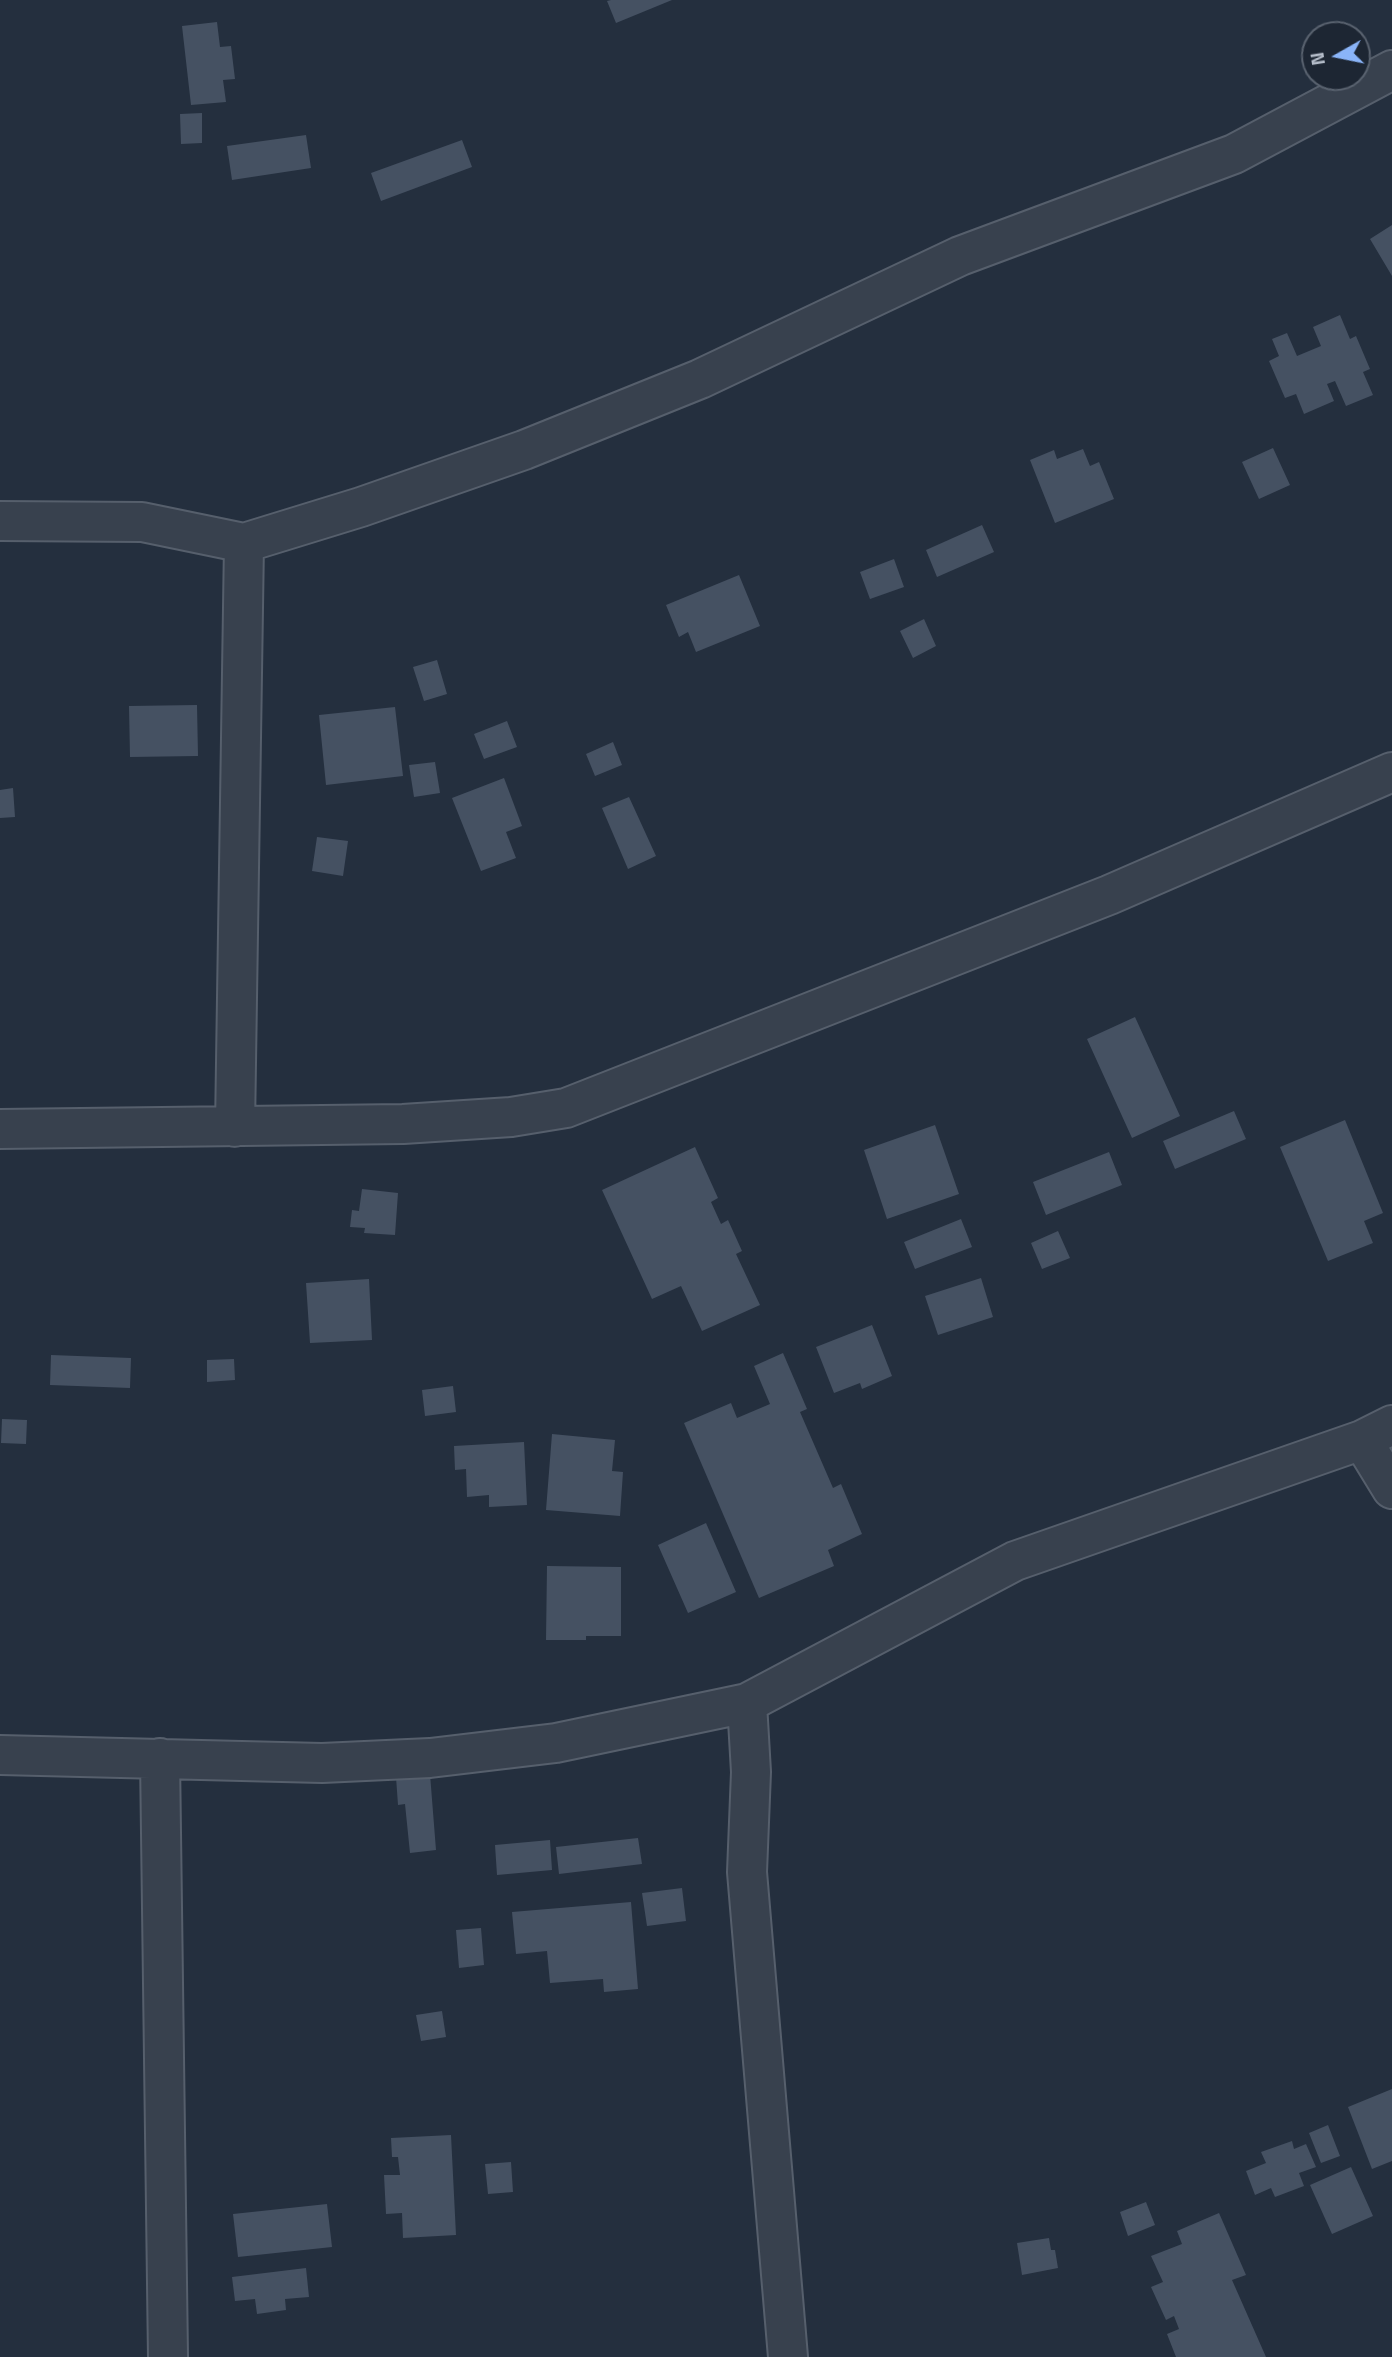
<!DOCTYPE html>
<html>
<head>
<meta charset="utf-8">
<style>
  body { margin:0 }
  #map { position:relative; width:1392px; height:2357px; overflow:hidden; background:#242f3e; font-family:"Titillium Web",sans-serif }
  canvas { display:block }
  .north { position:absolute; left:1301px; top:21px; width:70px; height:70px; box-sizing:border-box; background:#1d2633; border:2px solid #59626f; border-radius:50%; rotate:261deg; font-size:19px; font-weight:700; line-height:28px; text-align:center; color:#b4bcc9 }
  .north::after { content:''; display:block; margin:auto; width:24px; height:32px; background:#8ab4f8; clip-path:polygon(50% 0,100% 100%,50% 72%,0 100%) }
</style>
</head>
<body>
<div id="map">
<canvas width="1392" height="2357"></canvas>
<div class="north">N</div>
</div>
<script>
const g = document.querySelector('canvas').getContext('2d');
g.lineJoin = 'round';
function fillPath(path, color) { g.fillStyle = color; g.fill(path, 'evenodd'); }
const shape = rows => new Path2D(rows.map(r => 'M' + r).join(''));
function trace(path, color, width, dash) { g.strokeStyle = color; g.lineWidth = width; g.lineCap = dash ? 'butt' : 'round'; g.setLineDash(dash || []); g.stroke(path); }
fillPath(shape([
  [611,0,672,0,616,23,607,1],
  [217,22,220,47,231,46,235,79,223,80,226,102,191,105,182,26],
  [202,113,202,143,181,144,180,114],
  [306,135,311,168,232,180,227,146],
  [462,140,472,167,381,201,371,173],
  [1392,225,1392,276,1370,239],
  [1340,315,1350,339,1356,336,1370,369,1363,372,1373,395,1346,406,1335,381,1327,384,1334,401,1304,414,1296,394,1285,398,1269,361,1279,356,1272,339,1287,333,1297,356,1321,346,1313,327],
  [1273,448,1290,485,1259,499,1242,462],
  [1083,449,1090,466,1099,462,1114,499,1055,523,1030,460,1054,450,1057,459],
  [982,525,994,552,937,577,926,550],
  [894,559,904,587,870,599,860,572],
  [739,575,760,626,696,652,688,632,679,637,666,605],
  [924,619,936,646,913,658,900,631],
  [437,660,447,694,424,701,413,667],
  [197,705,198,756,130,757,129,706],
  [395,707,403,776,326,785,319,715],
  [507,721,517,747,484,759,474,734],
  [613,742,622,765,595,776,586,754],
  [435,762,440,793,414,797,409,765],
  [504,778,522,826,506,832,516,858,481,871,452,798],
  [13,788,15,817,0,818,0,790],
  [629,797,656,856,628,869,602,808],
  [317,837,348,841,343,876,312,871],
  [1135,1017,1180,1116,1132,1138,1087,1039],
  [1234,1111,1246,1139,1175,1169,1163,1141],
  [1345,1120,1383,1213,1364,1221,1373,1243,1328,1261,1280,1147],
  [935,1125,959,1194,887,1219,864,1150],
  [695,1147,718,1198,711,1202,721,1224,728,1220,742,1251,736,1254,760,1305,702,1331,681,1286,652,1299,602,1190],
  [1109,1152,1122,1185,1046,1215,1033,1182],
  [362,1189,398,1193,395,1235,364,1233,365,1228,350,1227,352,1210,359,1211],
  [961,1219,972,1247,915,1269,904,1242],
  [1058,1231,1070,1258,1042,1269,1031,1243],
  [981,1278,993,1317,938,1335,925,1296],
  [369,1279,372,1340,310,1343,306,1283],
  [872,1325,892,1376,862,1389,860,1383,834,1393,816,1347],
  [783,1353,807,1409,800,1412,833,1488,841,1484,862,1534,828,1550,834,1566,759,1598,684,1423,731,1403,737,1418,770,1404,754,1366],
  [51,1355,131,1358,130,1388,50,1385],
  [234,1359,235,1380,207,1382,207,1360],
  [453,1386,456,1412,425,1416,422,1390],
  [2,1419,27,1420,26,1444,1,1443],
  [552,1434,615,1440,612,1471,623,1472,620,1516,546,1510],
  [524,1442,527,1505,489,1507,489,1495,467,1497,466,1469,455,1470,454,1446],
  [706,1523,736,1592,688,1613,658,1545],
  [547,1566,621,1567,621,1636,586,1636,586,1640,546,1640],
  [430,1774,436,1850,410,1853,405,1804,398,1805,396,1777],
  [638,1838,642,1864,559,1874,556,1847],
  [550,1840,552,1870,497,1875,495,1845],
  [682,1888,686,1921,647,1926,642,1893],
  [631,1902,638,1989,604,1992,603,1979,550,1983,547,1951,516,1954,512,1912],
  [481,1928,484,1965,459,1968,456,1930],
  [442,2011,446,2037,421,2041,416,2015],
  [1392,2089,1392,2161,1372,2169,1348,2107],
  [1328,2125,1340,2156,1321,2163,1309,2133],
  [451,2135,456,2235,403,2238,402,2213,386,2214,384,2175,400,2175,398,2157,392,2157,391,2138],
  [1292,2141,1294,2149,1306,2144,1316,2167,1299,2173,1304,2186,1275,2197,1271,2188,1255,2195,1246,2171,1266,2163,1261,2152],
  [511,2162,513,2192,488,2194,485,2164],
  [1351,2167,1373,2216,1332,2234,1310,2185],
  [1146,2202,1155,2225,1128,2236,1120,2212],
  [327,2204,332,2247,238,2257,233,2214],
  [1219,2213,1246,2275,1232,2280,1266,2357,1176,2357,1167,2334,1179,2329,1174,2316,1166,2320,1151,2287,1163,2282,1151,2256,1182,2244,1177,2231],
  [1049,2238,1051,2250,1055,2250,1058,2268,1022,2275,1017,2243],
  [306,2268,309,2297,285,2299,286,2310,257,2314,255,2299,235,2301,232,2277]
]), '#455162');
const minor = shape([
  [0,521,142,522,244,543,361,507,524,450,700,379,960,256,1234,154,1392,70],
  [235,1127,244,543],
  [0,1129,403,1124,511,1117,566,1108,1109,895,1392,772],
  [1362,1440,1392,1489],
  [747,1703,751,1772,747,1872,788,2357],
  [0,1755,322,1763,430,1758,556,1743,747,1703,1015,1561,1362,1440,1392,1425],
  [160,1758,168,2357]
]);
trace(minor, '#565f6c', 42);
trace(minor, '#38414e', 38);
</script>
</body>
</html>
